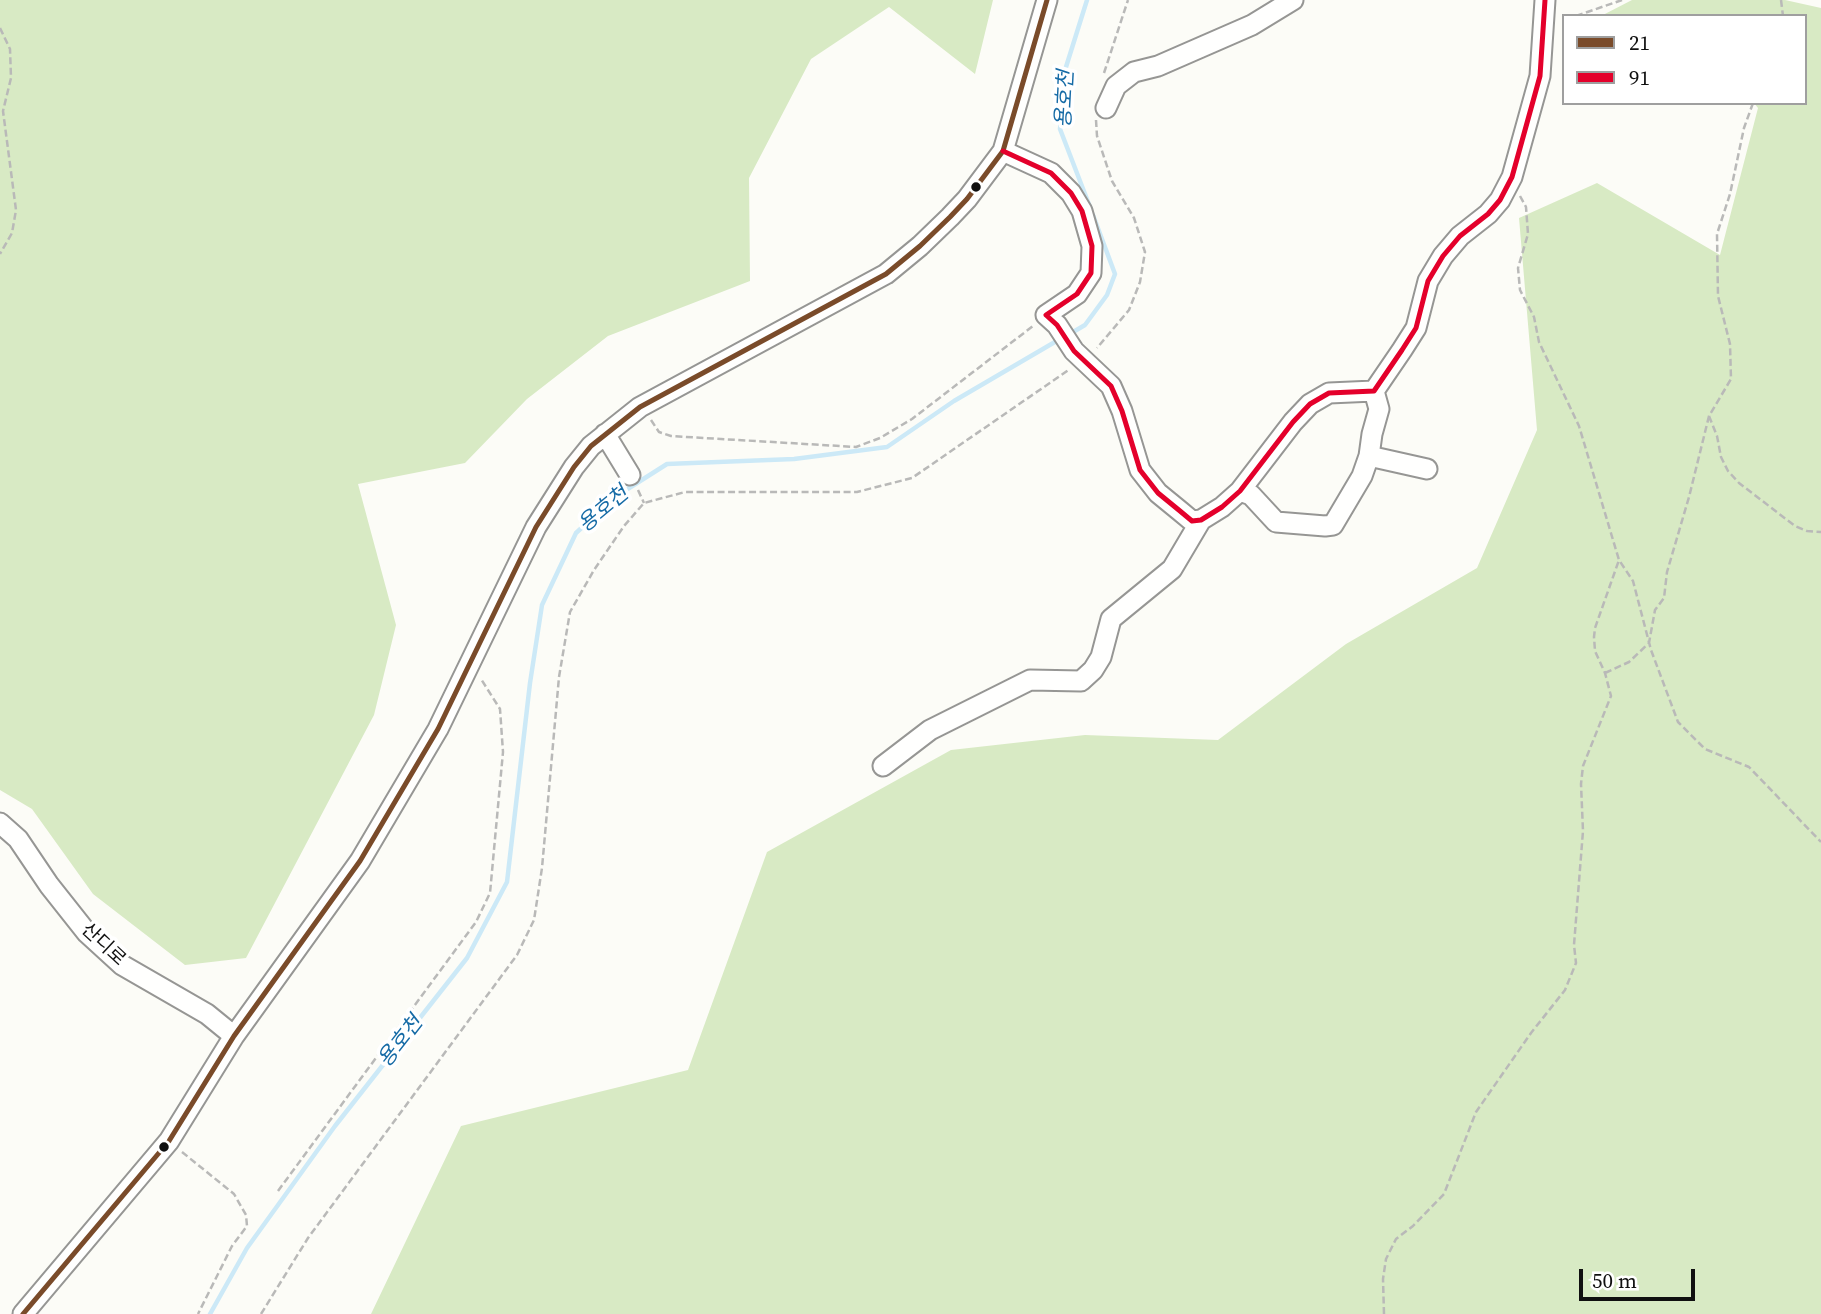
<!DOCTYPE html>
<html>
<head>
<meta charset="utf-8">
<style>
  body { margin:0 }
  #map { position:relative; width:1821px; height:1314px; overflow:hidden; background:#fcfcf7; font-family:"Source Serif 4",serif }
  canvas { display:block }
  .legend { position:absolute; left:1562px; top:14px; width:245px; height:91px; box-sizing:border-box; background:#fff; border:2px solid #9f9f9f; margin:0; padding:9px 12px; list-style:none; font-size:21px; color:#101010 }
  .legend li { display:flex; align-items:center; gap:14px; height:35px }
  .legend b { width:35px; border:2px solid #9f9f9f }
  .scale { position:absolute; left:1579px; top:1269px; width:116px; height:32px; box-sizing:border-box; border:4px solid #101010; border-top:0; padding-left:9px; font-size:21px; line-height:24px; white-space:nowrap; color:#101010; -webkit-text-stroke:5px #fff; paint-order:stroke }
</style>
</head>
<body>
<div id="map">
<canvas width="1821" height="1314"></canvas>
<ul class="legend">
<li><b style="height:9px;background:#7a4b2a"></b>21</li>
<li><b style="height:9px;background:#e4002b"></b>91</li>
</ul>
<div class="scale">50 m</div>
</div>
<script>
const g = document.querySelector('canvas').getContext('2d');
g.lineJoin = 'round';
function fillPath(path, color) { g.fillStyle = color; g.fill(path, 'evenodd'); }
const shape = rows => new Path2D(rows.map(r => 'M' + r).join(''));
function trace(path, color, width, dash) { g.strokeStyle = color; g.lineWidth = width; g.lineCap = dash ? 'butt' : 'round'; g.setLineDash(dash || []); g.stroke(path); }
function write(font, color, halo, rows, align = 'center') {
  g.font = font + ' "Source Serif 4","Noto Sans KR",serif'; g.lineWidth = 7; g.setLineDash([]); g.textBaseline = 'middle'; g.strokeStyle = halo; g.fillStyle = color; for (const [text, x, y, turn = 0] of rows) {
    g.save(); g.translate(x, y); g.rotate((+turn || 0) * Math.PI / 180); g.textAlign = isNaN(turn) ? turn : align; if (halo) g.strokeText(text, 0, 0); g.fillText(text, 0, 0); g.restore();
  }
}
fillPath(shape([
  [0,0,993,0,975,74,889,7,811,59,749,178,750,281,608,336,527,399,465,463,358,484,396,625,374,715,246,958,185,965,93,894,32,809,0,790],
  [1632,0,1785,0,1821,8,1821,1314,371,1314,461,1126,688,1070,767,852,951,750,1085,735,1218,740,1346,644,1477,568,1537,430,1519,218,1597,183,1720,255,1758,108,1754,103,1805,103,1805,16,1601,16]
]), '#d8eac4');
trace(shape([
  [1087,0,1066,67,1060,129,1090,207],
  [1068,335,1085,325,1107,295,1115,274,1093,215],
  [210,1314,247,1248,335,1126,467,958,507,882,530,683,542,605,576,533,615,497,667,464,794,459,887,447,954,401,1060,339]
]), '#cce9f7', 4.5);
const minor = shape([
  [1106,108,1116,86,1134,72,1158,66,1252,25,1293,0],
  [1003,151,1051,173,1071,193,1082,211,1092,246,1091,273,1077,294,1046,315,1057,325,1074,351,1111,386,1122,411,1140,470,1158,493,1180,511,1192,521,1201,520,1222,507,1240,491,1293,422,1310,404,1329,393,1374,391,1402,350,1416,328,1428,281,1443,256,1460,236,1488,214,1500,200,1512,177,1540,76,1545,0],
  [605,434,630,475],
  [1369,456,1427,469],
  [1240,491,1251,495,1276,522,1325,526,1333,525,1362,476,1369,456,1372,434,1379,409,1374,391],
  [883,766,930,730,1030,680,1081,681,1093,670,1101,657,1111,619,1172,569,1201,520],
  [0,823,18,839,49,885,87,933,122,965,207,1014,234,1036],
  [23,1314,169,1141,234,1036,360,861,438,729,536,527,574,467,591,446,640,407,886,274,920,246,950,217,967,199,1003,151,1047,0]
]);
trace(minor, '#969694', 23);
trace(shape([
  [1781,0,1783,16],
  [1576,16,1622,0],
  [0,28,10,49,11,78,3,111,16,210,12,233,0,254],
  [1104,73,1128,0],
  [1096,120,1097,136,1112,181,1134,218,1145,252,1140,282,1129,310,1097,348],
  [1520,196,1526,207,1528,234,1518,268,1520,290,1534,317,1539,342,1579,426,1619,560,1633,581,1651,650,1678,722,1705,749,1749,767,1821,842],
  [1709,416,1717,436,1721,457,1728,471,1739,483,1795,526,1807,531,1821,532],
  [651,420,659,432,671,436,856,447,880,438,912,419,1033,326],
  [638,490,644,503],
  [1605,673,1629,662,1649,643,1655,610,1664,598,1667,572,1689,497,1709,416,1731,379,1730,344,1718,296,1717,234,1730,194,1744,128,1753,103],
  [182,1152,234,1194,246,1215,247,1226,232,1246,198,1314],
  [278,1191,476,922,490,893,503,752,500,709,481,679],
  [261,1314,308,1238,517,955,534,920,542,868,559,677,570,612,594,570,624,526,644,503,685,492,857,492,912,478,1070,369],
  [1384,1314,1383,1279,1386,1259,1396,1239,1413,1226,1444,1194,1476,1112,1531,1033,1565,990,1576,963,1574,945,1583,831,1581,784,1583,766,1611,696,1605,673,1595,651,1594,637,1595,628,1619,560]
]), '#b9b9b8', 2.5, [7, 3.5]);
trace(minor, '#fffffe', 19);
trace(shape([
  [23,1314,169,1141,234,1036,360,861,438,729,536,527,574,467,591,446,640,407,886,274,920,246,950,217,967,199,1003,151,1047,0]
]), '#7a4b2a', 5);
trace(shape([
  [1003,151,1051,173,1071,193,1082,211,1092,246,1091,273,1077,294,1046,315,1057,325,1074,351,1111,386,1122,411,1140,470,1158,493,1180,511,1192,521,1201,520,1222,507,1240,491,1293,422,1310,404,1329,393,1374,391,1402,350,1416,328,1428,281,1443,256,1460,236,1488,214,1500,200,1512,177,1540,76,1545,0]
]), '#e4002b', 5);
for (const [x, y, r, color] of [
  [976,187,6,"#101010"],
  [164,1147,6,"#101010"]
]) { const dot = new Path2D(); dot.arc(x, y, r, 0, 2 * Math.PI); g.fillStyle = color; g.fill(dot); trace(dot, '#fff', 2.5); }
write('19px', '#101010', '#fff', [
  ["산디로",103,945,43]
]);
write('italic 21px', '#166ba6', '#fff', [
  ["용호천",1066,99,-87],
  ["용호천",604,510,-40],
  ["용호천",401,1042,-52]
]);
</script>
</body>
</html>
